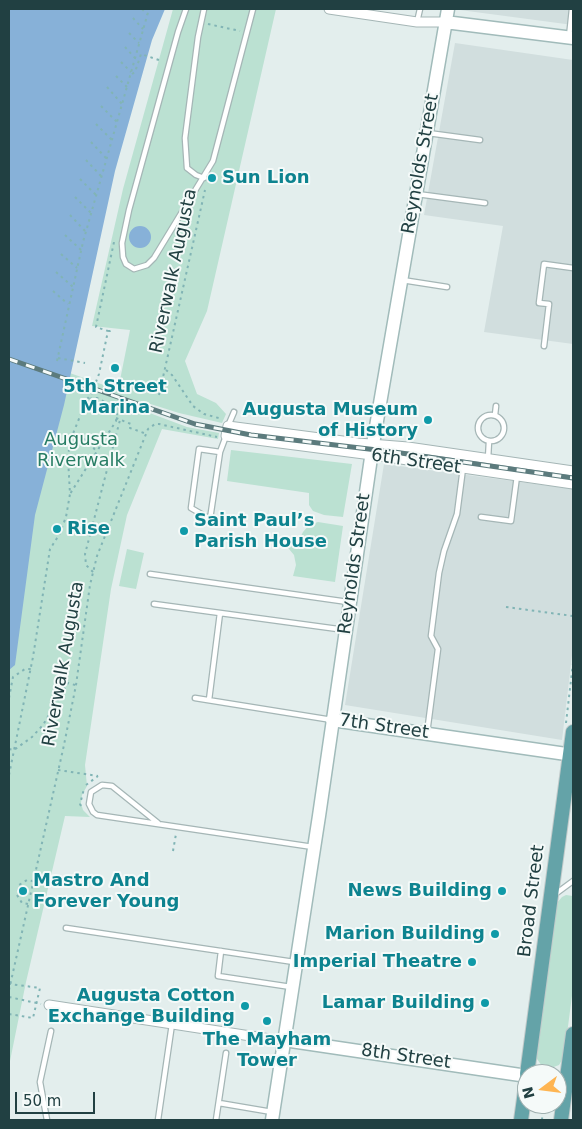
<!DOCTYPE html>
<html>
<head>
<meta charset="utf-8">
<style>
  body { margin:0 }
  #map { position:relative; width:582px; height:1129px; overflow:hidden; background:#e3eeed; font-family:"DejaVu Sans",sans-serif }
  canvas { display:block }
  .frame { position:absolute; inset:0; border:10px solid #214042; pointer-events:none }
  .north { position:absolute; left:517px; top:1064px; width:50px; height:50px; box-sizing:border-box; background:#f5faf9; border:1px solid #a0b0b0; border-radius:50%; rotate:255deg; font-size:14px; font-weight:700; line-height:20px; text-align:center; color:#214042 }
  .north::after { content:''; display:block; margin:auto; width:18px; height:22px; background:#feb552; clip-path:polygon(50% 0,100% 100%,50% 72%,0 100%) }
  .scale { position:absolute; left:15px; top:1092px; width:80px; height:22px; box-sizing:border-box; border:2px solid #214042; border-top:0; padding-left:6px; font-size:15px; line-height:18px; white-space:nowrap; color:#214042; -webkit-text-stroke:4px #f5faf9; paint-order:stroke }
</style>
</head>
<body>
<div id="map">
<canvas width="582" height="1129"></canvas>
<div class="frame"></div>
<div class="north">N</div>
<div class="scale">50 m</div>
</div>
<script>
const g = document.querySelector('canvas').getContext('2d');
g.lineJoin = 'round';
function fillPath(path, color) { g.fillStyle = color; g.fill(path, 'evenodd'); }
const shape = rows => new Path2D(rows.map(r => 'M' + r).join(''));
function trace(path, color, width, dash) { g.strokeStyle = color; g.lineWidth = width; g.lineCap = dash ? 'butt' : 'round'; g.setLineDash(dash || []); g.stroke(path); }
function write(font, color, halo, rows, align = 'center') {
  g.font = font + ' "DejaVu Sans",sans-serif'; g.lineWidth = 4; g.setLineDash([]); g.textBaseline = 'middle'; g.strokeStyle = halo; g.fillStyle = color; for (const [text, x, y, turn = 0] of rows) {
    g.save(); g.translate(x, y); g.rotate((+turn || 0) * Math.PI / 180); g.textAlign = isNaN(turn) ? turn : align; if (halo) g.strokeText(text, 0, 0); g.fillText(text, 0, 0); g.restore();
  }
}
fillPath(shape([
  [460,9,573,9,573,25,460,10],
  [455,43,573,60,573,344,484,332,503,226,424,215],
  [384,464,573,489,573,647,562,740,345,705]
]), '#d1dede');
fillPath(shape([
  [173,9,276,9,207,311,185,361,197,394,216,403,226,414,222,423,179,413,141,401,139,409,187,427,219,433,218,439,162,429,127,515,111,589,85,765,87,786,82,795,81,803,83,810,90,817,65,816,26,982,9,1066,9,471,30,359,118,390,130,330,92,326,123,189],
  [231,450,352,464,343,517,324,515,313,511,309,505,309,493,227,481],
  [318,522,343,526,335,582,293,576,296,565,294,555,289,549,276,542,286,537,300,538,303,532,309,525],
  [127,549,144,553,136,589,119,586],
  [566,895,573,896,573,988,564,1057,559,1065,551,1068,542,1066,537,1059,536,1054,556,904,562,897]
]), '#bbe1d2');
fillPath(shape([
  [9,9,165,9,152,40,115,171,64,405,35,515,15,665,9,670],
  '129 237a11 11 0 1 1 22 0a11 11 0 1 1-22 0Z'
]), '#87b1d8');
const lane = shape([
  [186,9,178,32,129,210,122,243,123,257,126,264,134,269,147,265,154,258,213,161,253,9],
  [204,9,198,37,185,138,187,168,196,175,204,178],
  [417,22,420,9],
  [569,37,572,9],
  [428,133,480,140],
  [417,194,485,203],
  [402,280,447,287],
  [544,346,549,304,539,303,544,264,573,268],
  '478 428a13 13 0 1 1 26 0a13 13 0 1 1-26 0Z',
  [495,415,496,406],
  [228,426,234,412],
  [220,452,199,449,191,508,210,519,220,452,226,436],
  [488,459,489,441],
  [481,517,511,521,517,476],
  [150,574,348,602],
  [154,604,345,630],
  [195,698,332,720],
  [209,700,220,613],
  [427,733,438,649,431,636,439,573,444,551,457,514,463,468],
  [158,823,112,786,102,785,91,792,89,804,93,812,97,815,313,847],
  [554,895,573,881],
  [66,928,294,962],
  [221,951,218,976,291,987],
  [219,1103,272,1112],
  [47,1120,40,1082,51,1031],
  [158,1120,172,1024],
  [216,1120,226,1053]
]);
const street = shape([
  [329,9,417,22,445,22],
  [573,471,408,447,358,443,228,426,226,436,387,457,573,484],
  [49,1005,270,1039]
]);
const secondary = shape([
  [445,22,573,38],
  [332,720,573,755],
  [284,1040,527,1076],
  [557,1080,573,1083],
  [272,1120,319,816,373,444,448,9]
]);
const primary = shape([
  [527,1074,573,732],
  [521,1120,527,1077],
  [561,1120,573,1034]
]);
trace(lane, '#a5b6b6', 7);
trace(street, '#a5b6b6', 11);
trace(secondary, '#a1bbba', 15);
trace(primary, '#c1caca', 16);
trace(shape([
  [142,9,147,14],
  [133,18,143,29],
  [208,24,240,31],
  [129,33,139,43],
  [125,47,135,58],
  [121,62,131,72],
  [132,74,135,72,141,54,162,61],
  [116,76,127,87],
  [107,87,122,104],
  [101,106,117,122],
  [96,124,112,140],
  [91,142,106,158],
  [86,160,101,176],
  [80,179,96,195],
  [75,197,91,213],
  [70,215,86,232],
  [65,235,81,250],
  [61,254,77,268],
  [56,272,73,287],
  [53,291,68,304],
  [108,331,110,331,111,327],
  [58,358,85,363],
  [57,361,83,242,149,9],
  [166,370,172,375,193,406,204,414,222,419],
  [159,395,205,190],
  [87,399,91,395,99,374,108,331,96,327,114,242],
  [116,418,131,424,130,428,144,433],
  [72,434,79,436,89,442,96,451],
  [93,572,86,565,85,554,120,420],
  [506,607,573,616],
  [9,698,13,677,25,669,31,669],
  [566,723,573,663],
  [9,749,14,750,32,737,43,725,68,683,75,685],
  [58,770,98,776],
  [9,775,33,657,50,549,59,535,66,517,70,494,68,458,70,441,87,399,97,398,109,404,117,414,116,421,70,494],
  [86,785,98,776],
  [81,806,80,804,84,789],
  [173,851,176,834],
  [28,904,22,903,17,895,19,885,27,880,32,881],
  [9,990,64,745,76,685,90,585,97,556,148,429,155,424,159,424,217,437],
  [9,997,41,1004],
  [9,1014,33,1018,40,988,10,984],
  [542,1120,543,1104]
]), '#81b4b5', 2, [2.5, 4]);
trace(lane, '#fff', 4.5);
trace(street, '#fff', 9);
trace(secondary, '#fff', 12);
trace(primary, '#64a3a8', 14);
const rail = shape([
  [9,359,195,424,251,435,394,452,573,478]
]);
trace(rail, '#5c7b7d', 5);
trace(rail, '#f5faf9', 3, [9]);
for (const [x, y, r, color] of [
  [212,178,5,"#0f9aa8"],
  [115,368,5,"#0f9aa8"],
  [428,420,5,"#0f9aa8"],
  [57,529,5,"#0f9aa8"],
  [184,531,5,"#0f9aa8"],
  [23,891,5,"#0f9aa8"],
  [502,891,5,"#0f9aa8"],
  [495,934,5,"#0f9aa8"],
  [472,962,5,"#0f9aa8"],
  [485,1003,5,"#0f9aa8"],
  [245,1006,5,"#0f9aa8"],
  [267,1021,5,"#0f9aa8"]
]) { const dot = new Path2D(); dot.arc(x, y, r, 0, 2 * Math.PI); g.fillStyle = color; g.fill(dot); trace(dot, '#f5faf9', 2); }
write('18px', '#214042', '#f5faf9', [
  ["Reynolds Street",421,164,-80],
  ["Riverwalk Augusta",174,271,-78],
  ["6th Street",416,462,8],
  ["Reynolds Street",355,564,-82],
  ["Riverwalk Augusta",64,664,-80],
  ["7th Street",384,727,8],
  ["Broad Street",532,901,-83],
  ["8th Street",406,1057,8]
]);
write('bold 18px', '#0d838f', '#f5faf9', [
  ["Sun Lion",222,178,"left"],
  ["5th Street",115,387,"center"],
  ["Marina",115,408,"center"],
  ["Augusta Museum",418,410],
  ["of History",418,431],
  ["Saint Paul’s",194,521,"left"],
  ["Parish House",194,542,"left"],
  ["Rise",67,529,"left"],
  ["Mastro And",33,881,"left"],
  ["Forever Young",33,902,"left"],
  ["News Building",492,891],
  ["Marion Building",485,934],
  ["Imperial Theatre",462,962],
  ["Augusta Cotton",235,996],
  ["Exchange Building",235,1017],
  ["Lamar Building",475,1003],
  ["The Mayham",267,1040,"center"],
  ["Tower",267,1061,"center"]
], 'right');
write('18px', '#277d64', '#f5faf9', [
  ["Augusta",81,440],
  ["Riverwalk",81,461]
]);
</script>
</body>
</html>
